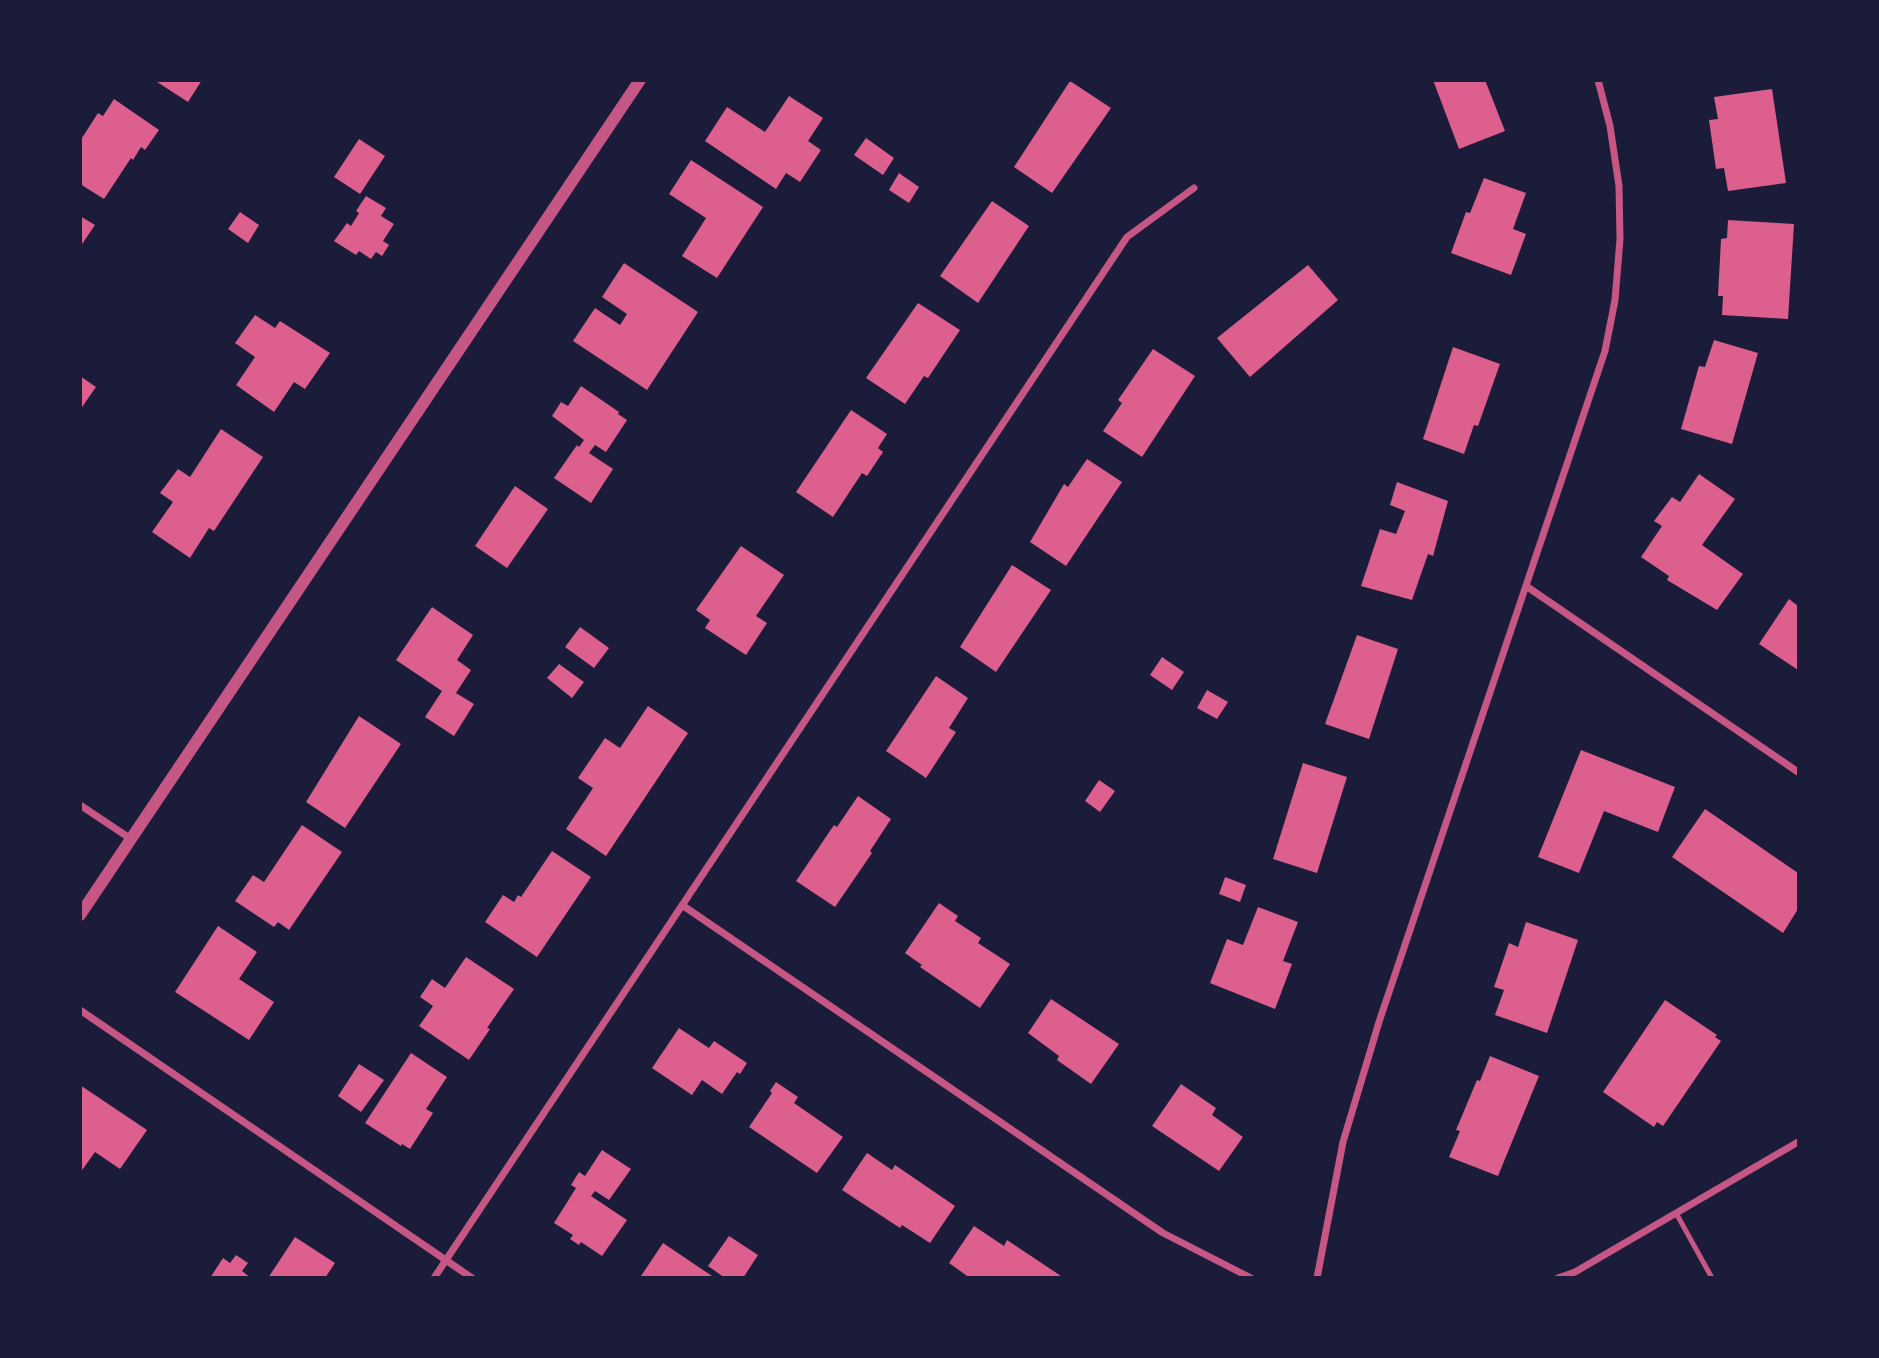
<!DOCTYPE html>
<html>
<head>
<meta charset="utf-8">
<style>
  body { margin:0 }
  #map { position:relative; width:1879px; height:1358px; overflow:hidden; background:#1b1b3a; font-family:"Fira Sans",sans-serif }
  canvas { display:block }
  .frame { position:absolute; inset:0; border:82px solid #1b1b3a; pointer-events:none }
</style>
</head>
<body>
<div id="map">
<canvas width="1879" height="1358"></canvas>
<div class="frame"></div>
</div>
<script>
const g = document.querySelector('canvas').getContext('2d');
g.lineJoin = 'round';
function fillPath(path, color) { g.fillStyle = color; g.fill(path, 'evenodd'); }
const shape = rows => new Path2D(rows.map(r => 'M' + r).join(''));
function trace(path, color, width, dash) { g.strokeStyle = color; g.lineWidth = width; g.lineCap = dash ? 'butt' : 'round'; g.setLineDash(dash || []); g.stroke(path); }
fillPath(shape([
  [154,80,202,80,188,102],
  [1433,80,1485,80,1505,131,1459,149],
  [1070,81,1111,108,1052,193,1014,167],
  [1772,89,1786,183,1728,191,1724,168,1716,169,1709,120,1718,119,1714,97],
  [789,96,823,118,808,141,821,150,800,182,786,173,776,189,705,141,727,107,765,132],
  [114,99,159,130,145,150,141,147,133,160,131,158,104,199,80,184,80,141,98,113,103,116],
  [866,138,894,158,883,175,854,155],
  [359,139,385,156,360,194,334,177],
  [691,160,763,207,717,278,682,256,706,218,669,194],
  [899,173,919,187,909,203,889,190],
  [1484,178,1526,193,1513,229,1526,234,1511,275,1451,253,1466,212,1470,213],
  [366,196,386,208,381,216,394,224,383,241,389,245,382,256,376,252,371,259,359,251,356,255,334,241,347,223,351,226,359,213,356,211],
  [992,201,1029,226,978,303,940,276],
  [240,212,259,225,248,243,228,229],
  [80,216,95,225,80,247],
  [1728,220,1794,224,1788,319,1722,315,1723,296,1718,296,1721,239,1727,238],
  [624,263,698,312,647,390,573,341,595,308,620,325,627,314,602,297],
  [1308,265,1338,300,1250,377,1217,338],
  [918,303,960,330,928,378,924,376,905,404,866,378],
  [255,315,275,328,280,321,330,353,305,389,294,382,274,412,236,385,255,357,235,343],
  [1714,340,1758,353,1732,444,1681,429,1699,366,1705,367],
  [1453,347,1500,364,1478,426,1474,425,1464,454,1423,439],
  [1153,349,1195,376,1142,457,1103,431,1122,403,1118,400],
  [80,376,96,387,80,410],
  [581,386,619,412,618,414,627,420,606,452,595,445,589,453,613,469,591,503,554,478,577,445,579,447,584,440,552,416,561,402,568,406],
  [851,410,887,434,878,448,883,452,867,476,862,473,833,517,796,492],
  [221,429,263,457,214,531,209,528,190,558,152,532,173,502,160,493,178,469,190,477],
  [1087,459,1122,482,1066,566,1030,542,1064,484,1068,487],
  [1699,474,1735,499,1702,545,1743,574,1717,610,1667,580,1669,576,1641,557,1662,526,1654,521,1672,497,1680,502],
  [1397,482,1448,501,1433,556,1428,554,1412,600,1361,586,1380,529,1396,534,1405,511,1390,505],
  [515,486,548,509,507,568,475,546],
  [741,546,784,575,756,616,767,623,746,655,705,628,710,620,696,610],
  [1012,565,1051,590,996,672,960,647],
  [1789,599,1798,606,1798,670,1759,644],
  [432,607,473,635,457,660,471,670,456,693,474,704,454,736,425,717,442,691,396,660],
  [580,627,609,648,594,668,565,647],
  [1357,635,1398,649,1369,739,1325,724],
  [1162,657,1184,672,1172,690,1150,675],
  [559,664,584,682,572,698,547,678],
  [936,676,968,698,949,728,956,732,926,778,886,751],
  [1207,690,1228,702,1217,719,1197,708],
  [648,706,688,733,606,856,566,829,593,788,578,778,605,738,620,748],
  [359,716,401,744,345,828,306,802],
  [1581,750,1675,787,1658,832,1604,811,1579,873,1538,857],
  [1303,763,1347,777,1317,873,1273,859],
  [1099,780,1115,791,1100,812,1085,801],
  [858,796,891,819,870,851,872,853,835,907,796,881,834,825,837,827],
  [1705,809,1798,873,1798,909,1783,933,1672,857],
  [302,825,342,852,289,930,278,922,274,927,235,901,253,875,264,882],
  [552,851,591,877,537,957,485,922,503,895,514,902,518,895,521,897],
  [1225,877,1246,885,1240,902,1219,894],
  [939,903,958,916,955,921,981,938,978,943,1010,964,980,1008,920,967,922,965,905,953],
  [1258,907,1298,922,1283,961,1292,964,1275,1009,1210,983,1227,939,1243,945],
  [1526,922,1578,940,1547,1033,1495,1015,1504,990,1494,987,1509,943,1518,947],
  [218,926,257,952,239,979,274,1002,249,1040,175,992],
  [466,957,514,989,487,1028,490,1029,469,1060,419,1026,433,1006,420,997,432,979,445,988],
  [1051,999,1119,1044,1091,1084,1057,1060,1059,1056,1028,1033],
  [1665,1000,1717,1035,1715,1037,1721,1041,1663,1126,1657,1122,1654,1127,1603,1092],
  [679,1028,709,1048,714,1041,747,1063,740,1074,737,1072,722,1094,702,1080,692,1095,652,1068],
  [411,1053,447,1077,426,1109,433,1113,410,1149,402,1144,401,1146,365,1123],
  [1490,1056,1539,1076,1498,1176,1449,1157,1460,1131,1456,1130,1477,1080,1480,1081],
  [359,1064,384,1080,361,1112,338,1096],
  [776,1082,798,1097,794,1103,843,1137,817,1173,749,1127,772,1093,770,1091],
  [1181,1084,1216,1108,1212,1115,1243,1137,1219,1171,1152,1126],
  [80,1085,147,1130,120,1169,95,1152,80,1173],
  [602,1150,631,1169,609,1200,595,1191,591,1196,627,1220,602,1256,581,1242,579,1245,570,1239,573,1235,554,1223,576,1188,571,1185,579,1172,585,1176],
  [867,1153,892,1170,895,1165,955,1206,930,1243,902,1225,900,1228,842,1190],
  [974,1226,1004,1246,1007,1240,1064,1278,970,1278,949,1263],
  [729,1236,758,1255,743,1278,725,1278,708,1266],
  [295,1237,335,1263,325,1278,268,1278],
  [663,1243,715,1278,643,1278,641,1276],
  [236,1255,248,1263,242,1271,251,1278,210,1278,223,1258,230,1263]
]), '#dd5f8e');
trace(shape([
  [1676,1213,1712,1278]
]), '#c65784', 5);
trace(shape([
  [1526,586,1798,772],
  [80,805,131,839],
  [682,905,1163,1233,1251,1278],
  [80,1010,472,1278],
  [434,1278,1127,237,1194,188],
  [1317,1278,1343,1142,1379,1022,1605,351,1615,300,1620,239,1619,186,1610,126,1598,80],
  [1558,1278,1575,1272,1798,1142]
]), '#c65784', 7);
trace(shape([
  [80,915,640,80]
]), '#c65784', 12);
</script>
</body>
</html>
